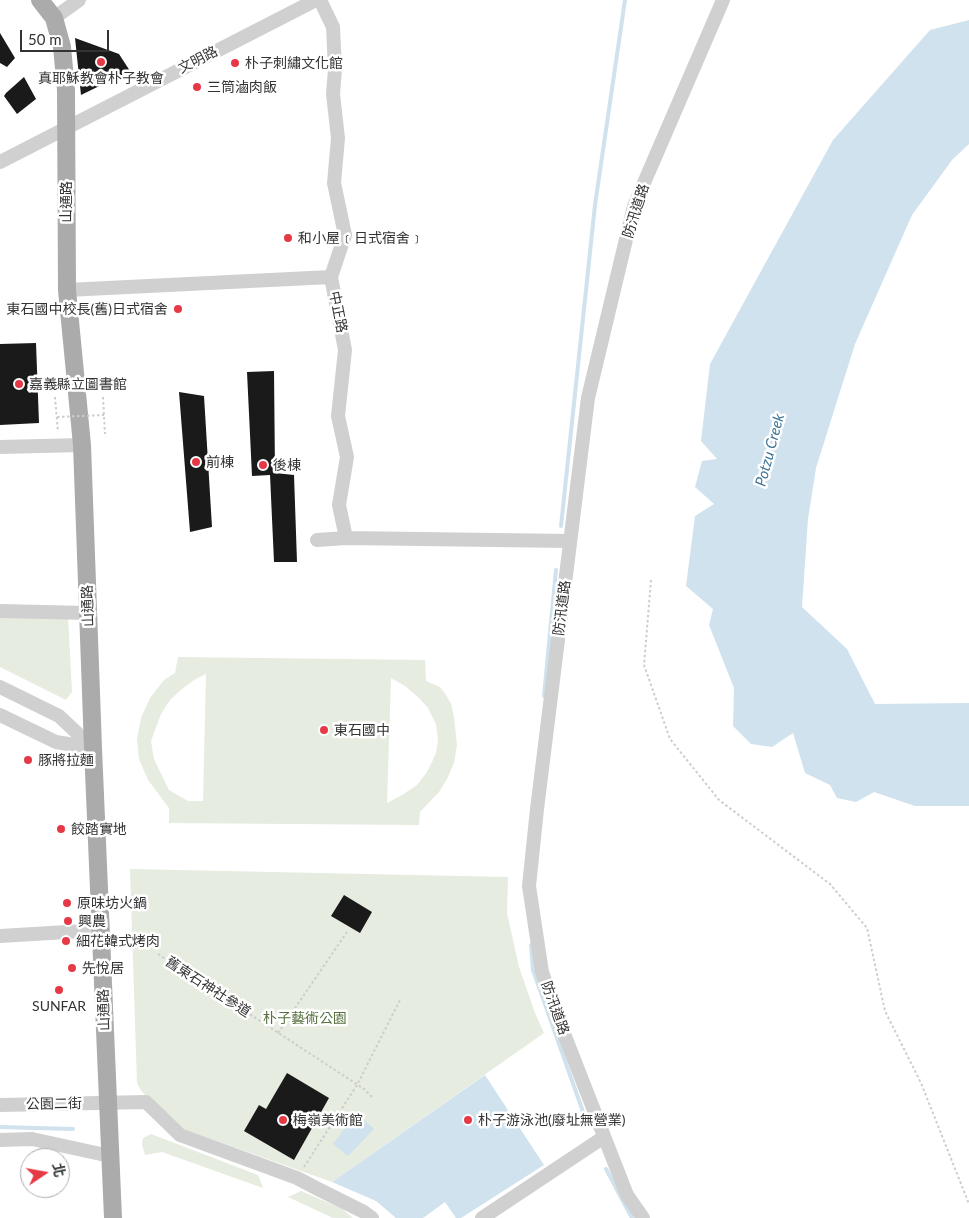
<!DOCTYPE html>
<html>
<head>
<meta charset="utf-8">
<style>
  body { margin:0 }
  #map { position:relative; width:969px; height:1218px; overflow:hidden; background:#fff; font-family:Lato,"Noto Sans TC",sans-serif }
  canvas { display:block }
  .north { position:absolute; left:20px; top:1148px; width:50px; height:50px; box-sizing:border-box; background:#fff; border:1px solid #adadad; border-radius:50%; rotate:78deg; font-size:14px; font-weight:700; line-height:20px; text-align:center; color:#333 }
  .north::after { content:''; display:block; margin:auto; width:18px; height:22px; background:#e63946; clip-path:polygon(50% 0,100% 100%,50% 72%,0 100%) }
  .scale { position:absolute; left:20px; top:30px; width:89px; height:22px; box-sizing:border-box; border:2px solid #333; border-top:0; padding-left:6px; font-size:15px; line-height:18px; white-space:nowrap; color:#333; -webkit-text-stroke:4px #fff; paint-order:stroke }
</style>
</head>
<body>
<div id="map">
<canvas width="969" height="1218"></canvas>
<div class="north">北</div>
<div class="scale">50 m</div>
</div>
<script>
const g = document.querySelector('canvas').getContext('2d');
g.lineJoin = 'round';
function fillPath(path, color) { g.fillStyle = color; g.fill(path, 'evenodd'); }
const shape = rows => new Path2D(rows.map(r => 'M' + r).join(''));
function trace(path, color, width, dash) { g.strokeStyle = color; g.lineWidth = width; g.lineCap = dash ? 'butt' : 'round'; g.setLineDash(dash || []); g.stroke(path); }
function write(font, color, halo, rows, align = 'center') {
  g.font = font + ' Lato,"Noto Sans TC",sans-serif'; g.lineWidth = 5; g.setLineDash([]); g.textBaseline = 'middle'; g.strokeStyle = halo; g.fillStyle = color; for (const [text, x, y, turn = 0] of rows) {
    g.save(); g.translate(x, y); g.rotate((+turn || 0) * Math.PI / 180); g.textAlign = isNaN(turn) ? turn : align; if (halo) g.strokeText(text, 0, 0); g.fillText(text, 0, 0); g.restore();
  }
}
fillPath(shape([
  [0,615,68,617,72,692,66,700,0,667],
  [178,657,425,660,426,681,440,687,446,695,451,704,454,717,457,745,454,763,447,779,439,792,420,812,419,825,169,823,169,808,148,780,139,759,137,739,141,718,150,698,164,680,175,673],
  [206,674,203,801,188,801,169,790,154,759,151,741,161,714,170,700,182,689,194,680],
  [391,678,405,686,419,698,428,708,436,724,438,741,436,753,432,762,427,772,417,785,402,795,387,803],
  [130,869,508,877,507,913,519,967,535,1013,544,1033,332,1182,183,1129,142,1092,137,1083],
  [151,1134,258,1175,263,1188,162,1152,145,1155,142,1144,143,1138],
  [301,1191,341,1208,353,1218,333,1218,288,1197]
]), '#e6ecdf');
fillPath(shape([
  [969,20,969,144,952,160,912,215,855,344,816,468,808,519,802,607,847,649,875,704,969,703,969,806,915,806,874,792,856,802,837,798,830,785,805,773,793,733,772,747,751,744,733,726,734,688,709,625,713,609,686,586,695,516,714,504,695,487,702,461,717,459,701,441,710,364,833,140,930,30],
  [485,1075,544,1165,461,1218,456,1218,445,1202,423,1218,396,1218,376,1201,332,1182],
  [356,1113,374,1129,348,1156,333,1144]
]), '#cfe2ee');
trace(shape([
  [561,526,595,205,625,0],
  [544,696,556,570],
  [531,945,533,970,588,1126],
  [0,1127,73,1129],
  [606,1169,632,1218]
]), '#cfe2ee', 4);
fillPath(shape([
  [0,33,15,58,7,67,0,63],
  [75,38,119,54,130,71,81,95],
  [24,77,36,99,17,114,4,96,6,93],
  [36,343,39,423,0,425,0,344],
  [274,371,275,473,294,475,297,562,274,562,270,475,252,476,247,372],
  [179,392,204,396,212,527,190,532],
  [344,895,372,912,360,933,331,916],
  [287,1073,329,1098,294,1160,244,1131,259,1105,266,1109]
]), '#1a1a1a');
trace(shape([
  [55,397,58,432],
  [103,397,105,434],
  [651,580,644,665,670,739,719,800,830,884,867,928,885,1011,921,1083,969,1204],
  [158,954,364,1089,372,1097],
  [278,1033,347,932],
  [304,1167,357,1085,400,1000]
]), '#cdcdcd', 2, [2.5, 2.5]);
trace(shape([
  [320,0,333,27,335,69,333,94,338,138,334,183,345,235,331,277,345,350,338,416,347,457,339,505,346,538],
  [54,18,79,0],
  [0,162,316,0],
  [67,290,331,277],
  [0,447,82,445],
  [317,540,346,538,570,541],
  [0,611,88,613],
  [0,687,59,716,93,748],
  [0,715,56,742,93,748],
  [0,936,100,930],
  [0,1105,146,1102,180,1135,297,1178,316,1188,364,1212,372,1218],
  [0,1140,32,1139,110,1156],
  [482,1218,604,1137],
  [643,1218,627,1195,561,1026,542,972,529,886,537,809,588,398,634,206,723,0]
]), '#d0d0d0', 14);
trace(shape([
  [40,0,54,18,62,47,66,90,67,290,82,445,93,748,113,1218]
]), '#ababab', 18);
trace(shape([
  [57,417,104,415]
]), '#cdcdcd', 2, [2.5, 2.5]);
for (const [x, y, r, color] of [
  [101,62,5,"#e63946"],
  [235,63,5,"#e63946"],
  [197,87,5,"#e63946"],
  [288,238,5,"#e63946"],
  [178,309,5,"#e63946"],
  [19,384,5,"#e63946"],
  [196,462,5,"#e63946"],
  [263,465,5,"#e63946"],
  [324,730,5,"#e63946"],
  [28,760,5,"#e63946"],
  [61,829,5,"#e63946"],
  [67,903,5,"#e63946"],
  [68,921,5,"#e63946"],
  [66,941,5,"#e63946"],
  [72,968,5,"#e63946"],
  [59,990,5,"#e63946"],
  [283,1120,5,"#e63946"],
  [468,1120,5,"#e63946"]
]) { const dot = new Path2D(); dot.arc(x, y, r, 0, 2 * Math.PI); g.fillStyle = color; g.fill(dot); trace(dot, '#fff', 2); }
write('14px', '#333', '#fff', [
  ["文明路",198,60,-27],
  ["山通路",66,202,-90],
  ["防汛道路",636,211,-72],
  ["中正路",338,312,79],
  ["山通路",88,606,-92],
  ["防汛道路",562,608,-83],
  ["舊東石神社參道",208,987,33],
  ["防汛道路",555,1008,70],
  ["山通路",104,1010,-92],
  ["公園二街",54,1104,-1]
]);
write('14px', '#333', '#fff', [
  ["朴子刺繡文化館",245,63],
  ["真耶穌教會朴子教會",101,78,"center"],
  ["三筒滷肉飯",207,87],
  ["和小屋﹝日式宿舍﹞",298,238],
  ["東石國中校長(舊)日式宿舍",168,309,"right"],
  ["嘉義縣立圖書館",29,384],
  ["前棟",206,462],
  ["後棟",273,465],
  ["東石國中",334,730],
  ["豚將拉麵",38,760],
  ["餃踏實地",71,829],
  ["原味坊火鍋",77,903],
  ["興農",78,921],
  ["細花韓式烤肉",76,941],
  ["先悅居",82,968],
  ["SUNFAR",59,1006,"center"],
  ["梅嶺美術館",293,1120],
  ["朴子游泳池(廢址無營業)",478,1120]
], 'left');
write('14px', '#56703f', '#fff', [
  ["朴子藝術公園",305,1018]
]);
write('italic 15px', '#3f7597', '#fff', [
  ["Potzu Creek",770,450,-75]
]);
</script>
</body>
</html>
